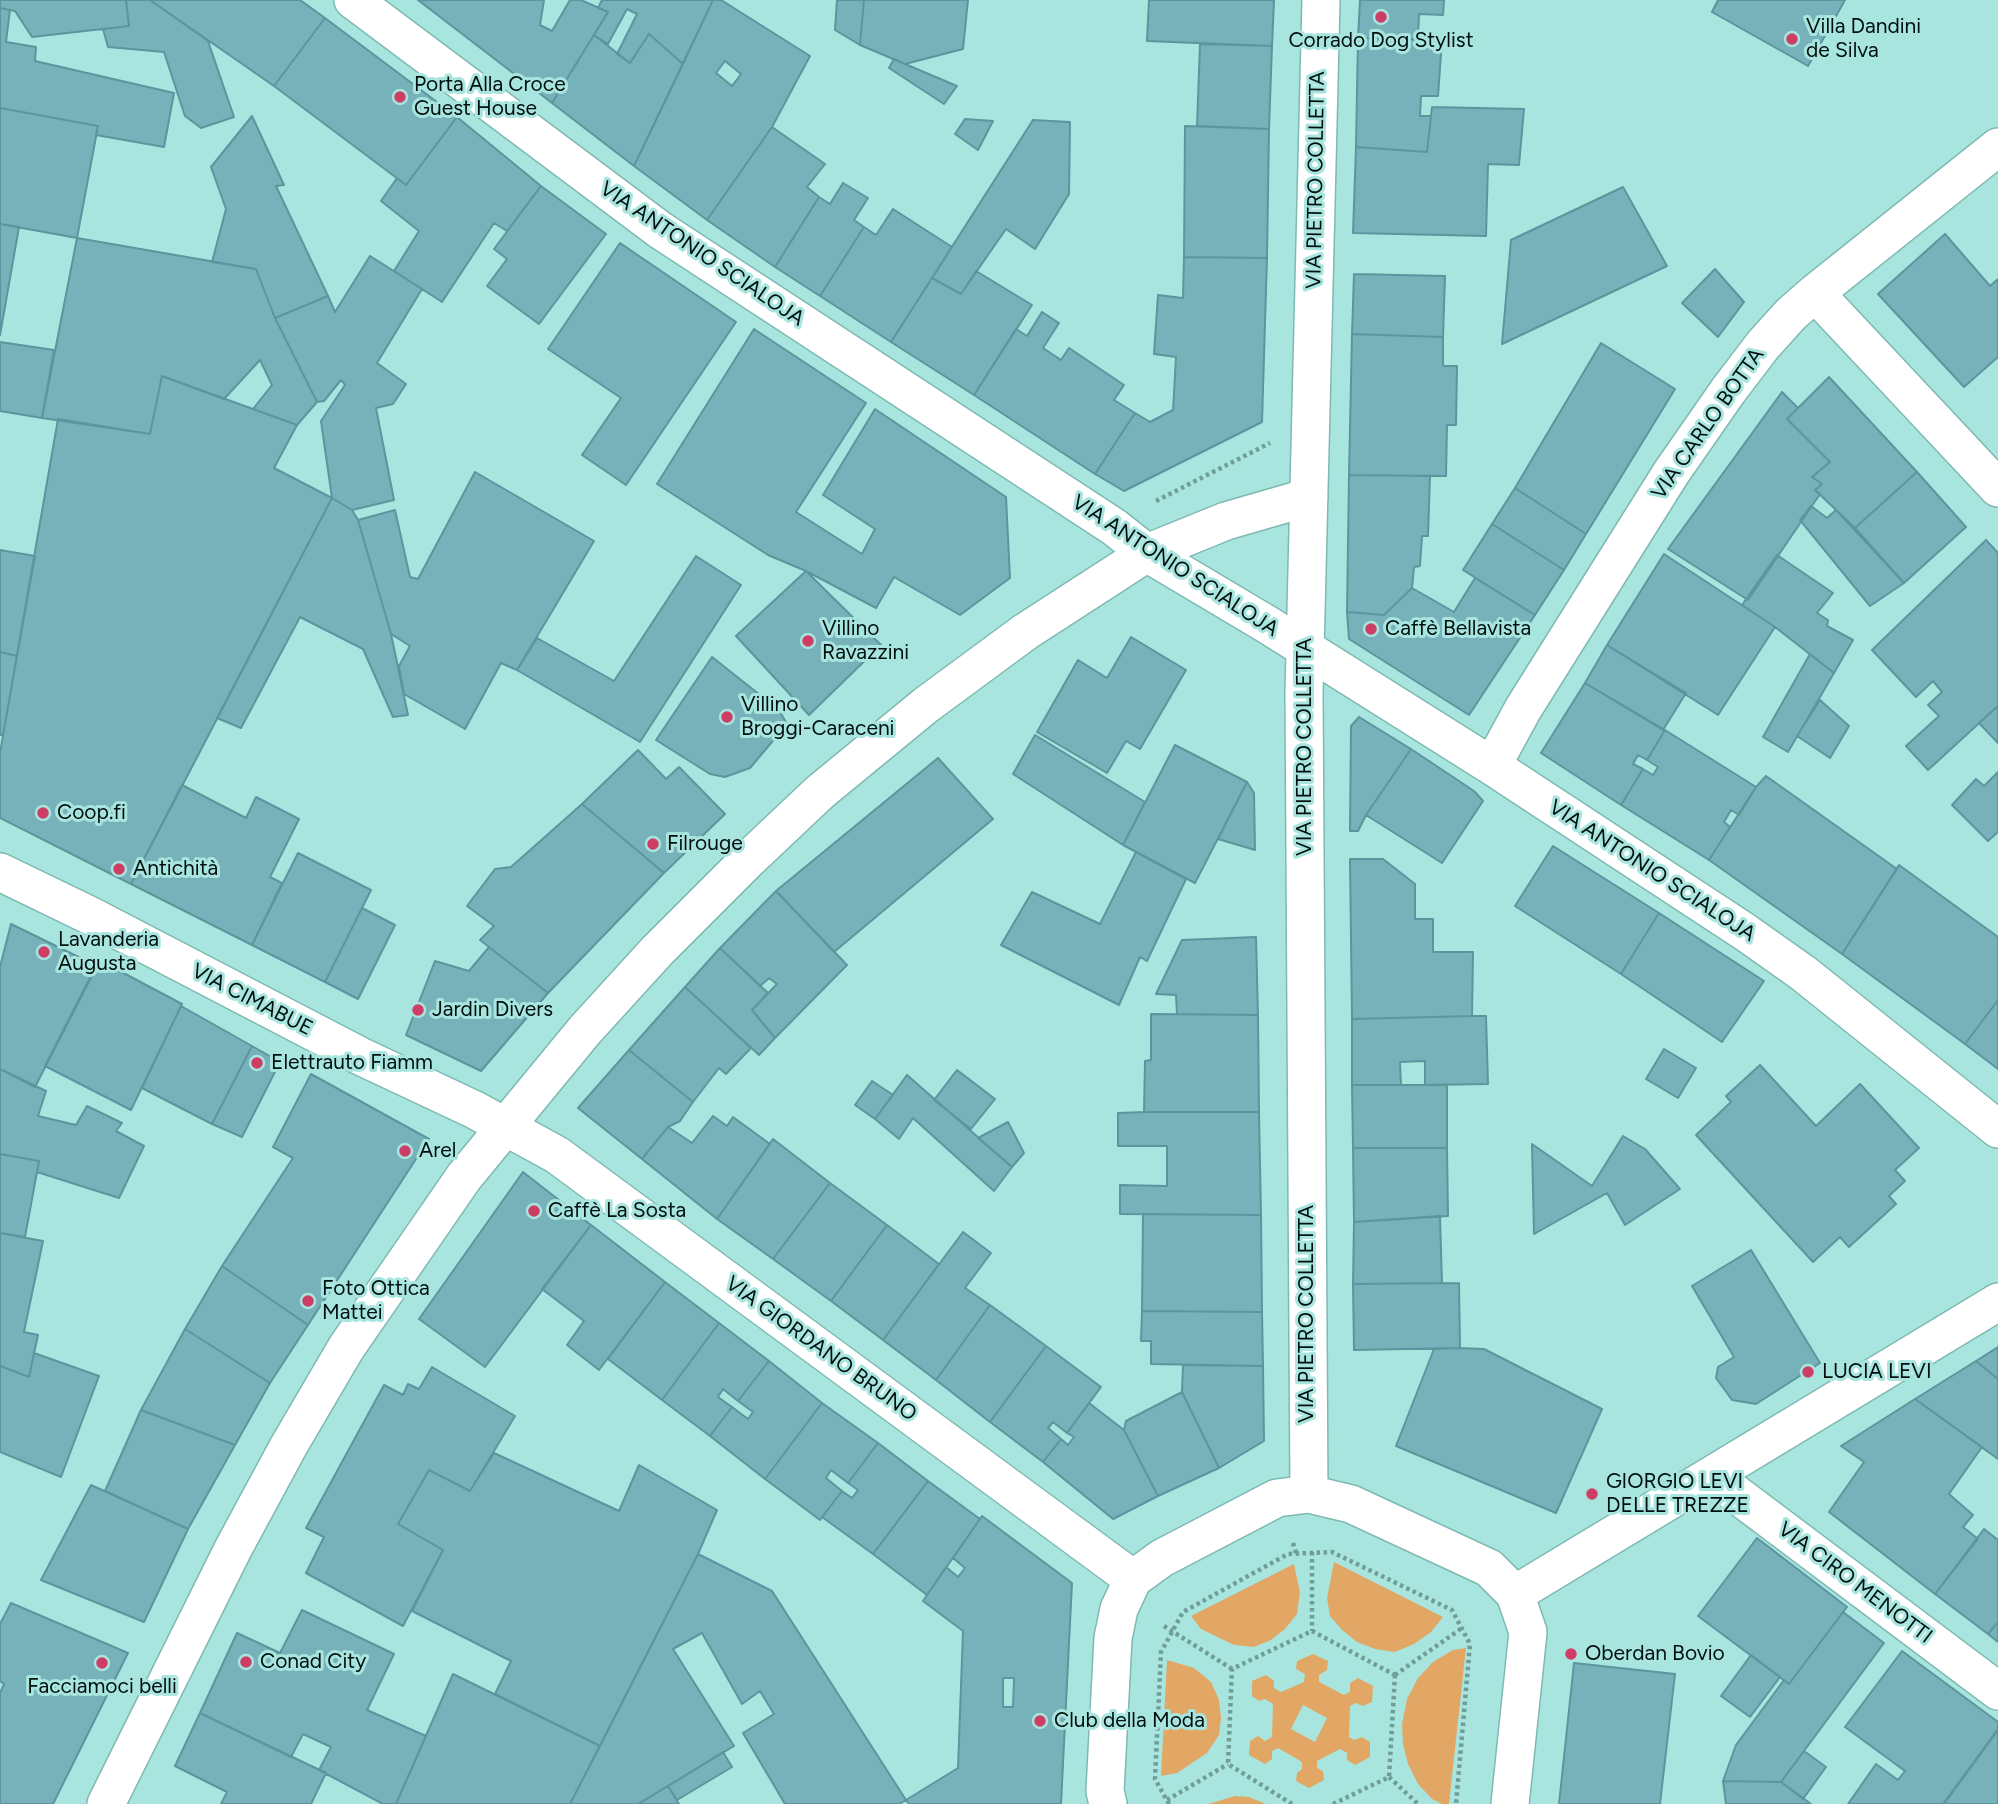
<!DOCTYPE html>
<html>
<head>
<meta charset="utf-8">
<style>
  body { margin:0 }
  canvas { display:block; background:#a9e5df }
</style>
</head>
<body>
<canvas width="1998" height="1804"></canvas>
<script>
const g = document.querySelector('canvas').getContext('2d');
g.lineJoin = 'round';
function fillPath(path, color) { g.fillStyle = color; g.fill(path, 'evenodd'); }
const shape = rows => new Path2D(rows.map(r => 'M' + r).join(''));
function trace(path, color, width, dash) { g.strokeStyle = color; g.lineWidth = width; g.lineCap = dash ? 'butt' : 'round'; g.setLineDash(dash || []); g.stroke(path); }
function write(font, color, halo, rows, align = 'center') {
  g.font = font + ' Figtree,sans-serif'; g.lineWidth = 6; g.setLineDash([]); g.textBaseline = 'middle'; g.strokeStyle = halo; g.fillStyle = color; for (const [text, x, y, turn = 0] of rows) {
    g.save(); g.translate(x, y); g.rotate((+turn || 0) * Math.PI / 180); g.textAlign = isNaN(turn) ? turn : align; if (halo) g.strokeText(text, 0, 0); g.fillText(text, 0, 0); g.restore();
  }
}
fillPath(shape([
  [1334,1562,1443,1617,1431,1632,1414,1644,1395,1652,1375,1649,1357,1642,1342,1630,1330,1616,1327,1598],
  [1294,1564,1300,1592,1297,1614,1285,1629,1271,1640,1254,1647,1234,1645,1201,1629,1191,1616],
  [1466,1648,1449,1804,1442,1804,1432,1799,1418,1784,1408,1764,1403,1744,1402,1724,1407,1699,1418,1678,1433,1662,1453,1650],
  [1313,1654,1328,1661,1327,1670,1319,1675,1319,1682,1344,1695,1350,1692,1350,1683,1358,1678,1373,1686,1372,1702,1363,1706,1356,1703,1350,1706,1349,1737,1354,1740,1362,1737,1370,1742,1370,1757,1355,1765,1347,1760,1347,1753,1340,1749,1317,1761,1317,1768,1323,1771,1324,1780,1309,1788,1296,1781,1297,1773,1302,1769,1302,1762,1278,1748,1272,1751,1272,1759,1265,1764,1249,1755,1250,1741,1258,1736,1265,1741,1272,1737,1273,1704,1265,1699,1259,1701,1252,1696,1252,1681,1266,1675,1274,1681,1274,1688,1281,1692,1304,1682,1305,1674,1296,1669,1297,1661],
  [1303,1705,1327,1718,1315,1742,1291,1729],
  [1167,1660,1194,1668,1211,1682,1219,1700,1221,1718,1219,1735,1207,1753,1177,1773,1161,1776],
  [1235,1796,1249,1797,1266,1804,1208,1804]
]), '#e2a765');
const building = shape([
  [0,0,126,0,129,26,32,37,15,11,0,8,0,0],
  [126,0,150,0,208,41,234,117,201,128,185,116,164,52,108,47,103,29,129,26,126,0],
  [150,0,300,0,325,18,274,86,150,0],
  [418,0,544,0,540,25,552,31,570,0,581,0,608,12,552,103,418,0],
  [602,0,713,0,683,64,649,34,630,63,617,54,637,14,627,9,608,44,594,35,608,12,598,8,602,0],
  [713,0,721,0,810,56,772,127,707,220,634,166,713,0],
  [725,61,741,74,732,86,716,73,725,61],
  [837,0,864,0,860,45,835,30,837,0],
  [864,0,968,0,963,49,905,64,860,45,864,0],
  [1149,0,1274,0,1272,46,1147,41,1149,0],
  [1360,0,1444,0,1443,15,1419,14,1418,39,1358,38,1360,0],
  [1718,0,1845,0,1808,66,1712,12,1718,0],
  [0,8,10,10,6,42,36,47,35,61,174,93,164,147,96,135,98,126,0,108,0,8],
  [325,18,457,117,406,185,274,86,325,18],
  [649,34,683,64,634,166,552,103,594,35,630,63,649,34],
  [1358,38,1442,40,1438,96,1421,96,1420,116,1431,116,1427,152,1356,147,1358,38],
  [1200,44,1272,46,1269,129,1197,126,1200,44],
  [894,59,905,64,957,86,944,104,889,68,894,59],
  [1432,107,1524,109,1519,165,1488,164,1486,236,1353,233,1356,147,1427,152,1432,107],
  [0,108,98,126,77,238,0,224,0,108],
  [252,116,284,185,276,186,328,296,275,318,256,269,212,262,226,209,211,167,252,116],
  [457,117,541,186,507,231,494,223,442,302,394,271,419,231,381,201,397,178,406,185,457,117],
  [965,119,993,121,978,150,955,134,965,119],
  [1033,120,1070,122,1069,194,1035,249,1006,229,961,294,932,278,1033,120],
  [1185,126,1269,129,1267,258,1184,257,1185,126],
  [772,127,825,164,807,187,819,197,775,267,707,220,772,127],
  [843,183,868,198,854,220,864,227,820,296,775,267,819,197,830,204,843,183],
  [541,186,606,234,539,324,487,286,507,259,494,249,541,186],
  [1623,187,1667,266,1502,344,1511,240,1623,187],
  [893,209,952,247,891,342,820,296,864,227,876,235,893,209],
  [0,224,19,227,0,335,0,224],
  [1945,234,1990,286,1998,279,1998,357,1964,387,1878,294,1945,234],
  [77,238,256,269,275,318,317,402,297,425,253,409,272,385,260,360,224,399,162,376,150,434,42,418,77,238],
  [620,243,736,322,626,485,582,455,621,398,548,349,620,243],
  [370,256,422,289,377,363,406,384,393,404,376,408,394,500,352,510,332,498,321,421,345,385,341,380,324,401,317,402,275,318,328,296,335,312,370,256],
  [1184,257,1267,258,1262,422,1124,491,1095,474,1135,413,1150,422,1173,410,1176,357,1154,354,1158,295,1183,298,1184,257],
  [1715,269,1744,302,1718,337,1682,303,1715,269],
  [976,271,1032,305,974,395,891,342,932,278,961,294,976,271],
  [1354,274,1445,276,1443,337,1352,334,1354,274],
  [1042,312,1059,323,1043,348,1061,360,1069,348,1124,385,1114,400,1135,413,1095,474,974,395,1016,329,1027,336,1042,312],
  [754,329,866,403,796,512,862,554,875,529,823,495,875,409,1006,497,1010,578,960,615,894,577,876,608,806,571,768,555,657,484,754,329],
  [1352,334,1443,337,1443,366,1457,366,1456,425,1447,425,1446,476,1349,475,1352,334],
  [0,342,54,350,42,418,0,411,0,342],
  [1601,343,1675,389,1586,534,1515,488,1601,343],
  [162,376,297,425,274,468,332,498,131,884,0,818,0,753,58,419,150,434,162,376],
  [1829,377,1917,472,1855,528,1815,490,1822,484,1812,477,1830,462,1787,419,1829,377],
  [1782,392,1798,408,1787,419,1830,462,1812,477,1822,484,1815,490,1820,494,1748,600,1668,549,1782,392],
  [475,472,594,541,517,670,501,663,465,729,404,694,399,666,410,646,391,634,358,520,395,510,410,577,418,579,475,472],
  [1917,472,1966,527,1904,583,1855,528,1917,472],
  [1349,475,1430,476,1428,536,1422,536,1420,566,1414,567,1412,588,1384,615,1347,612,1349,475],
  [1515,488,1586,534,1564,570,1492,524,1515,488],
  [332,498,352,510,358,520,391,634,408,715,393,717,363,649,300,617,241,728,217,718,332,498],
  [1811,506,1827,518,1836,510,1904,583,1870,606,1800,520,1811,506],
  [1492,524,1564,570,1535,615,1463,570,1492,524],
  [1986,540,1998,553,1998,706,1928,770,1906,746,1939,716,1928,705,1942,692,1933,681,1916,697,1872,650,1986,540],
  [0,550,35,556,17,656,0,652,0,550],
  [1664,554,1775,627,1718,715,1607,645,1664,554],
  [1777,555,1833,593,1817,613,1828,620,1827,626,1853,640,1834,673,1775,627,1742,605,1777,555],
  [696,556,741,585,640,742,517,670,537,638,614,681,696,556],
  [806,571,881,645,809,715,736,636,806,571],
  [1475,578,1535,615,1469,715,1349,639,1347,612,1384,615,1412,588,1454,612,1475,578],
  [1131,637,1186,670,1140,749,1126,741,1107,773,1037,732,1078,660,1107,678,1131,637],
  [1607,645,1686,693,1663,730,1585,683,1607,645],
  [0,652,17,656,3,735,0,735,0,652],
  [1810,654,1834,673,1788,752,1763,737,1810,654],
  [712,657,779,710,787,724,750,768,725,777,710,774,656,740,712,657],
  [1585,683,1665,730,1647,760,1638,755,1633,764,1643,769,1621,805,1541,753,1585,683],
  [1820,700,1849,726,1830,758,1797,736,1820,700],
  [1998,706,1998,743,1979,723,1998,706],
  [1359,717,1411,749,1366,815,1358,831,1350,831,1351,726,1359,717],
  [1665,730,1756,787,1739,815,1731,810,1724,822,1730,827,1709,860,1621,805,1643,769,1653,775,1658,767,1647,760,1665,730],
  [1035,735,1145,802,1123,845,1013,774,1035,735],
  [1175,745,1247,782,1195,883,1123,845,1175,745],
  [1411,749,1474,791,1483,801,1442,863,1366,815,1411,749],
  [638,750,666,779,679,767,725,814,664,873,582,804,638,750],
  [938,758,993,819,834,952,776,891,938,758],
  [1998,772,1998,832,1988,841,1952,805,1976,779,1984,786,1998,772],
  [1766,776,1897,869,1842,954,1709,860,1756,787,1766,776],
  [1247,782,1254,793,1255,850,1218,839,1247,782],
  [182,785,246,818,256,797,299,819,270,877,282,883,252,945,131,884,182,785],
  [582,804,664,873,548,993,480,940,494,926,467,906,495,869,511,867,582,804],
  [1553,846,1659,913,1621,974,1515,906,1553,846],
  [1136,852,1186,879,1147,961,1140,957,1119,1005,1001,945,1032,892,1100,924,1136,852],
  [298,853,371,890,325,982,252,945,298,853],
  [1350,859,1383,859,1415,884,1415,919,1433,919,1433,952,1473,952,1472,1016,1352,1019,1350,859],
  [1899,865,1998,937,1998,1000,1965,1044,1842,954,1899,865],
  [776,891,847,965,775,1038,752,1010,777,984,769,978,760,986,720,948,776,891],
  [362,908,395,925,358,999,325,982,362,908],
  [1659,913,1764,981,1722,1042,1621,974,1659,913],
  [11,924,97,966,35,1087,0,1069,0,967,11,924],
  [1256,937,1258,1015,1177,1014,1176,995,1156,994,1182,940,1256,937],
  [489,947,548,993,481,1071,406,1035,435,961,469,971,489,947],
  [720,948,768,993,752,1010,775,1038,759,1055,685,987,720,948],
  [99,960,182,1004,131,1110,45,1066,99,960],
  [685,987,751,1048,726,1074,719,1068,693,1102,629,1050,685,987],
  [1998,1000,1998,1069,1965,1044,1998,1000],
  [181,1006,252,1046,212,1124,142,1088,181,1006],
  [1151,1014,1258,1015,1259,1112,1144,1112,1145,1061,1151,1060,1151,1014],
  [1472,1016,1486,1016,1488,1084,1425,1085,1425,1061,1400,1062,1401,1085,1352,1085,1352,1019,1472,1016],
  [252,1046,280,1062,242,1137,212,1124,252,1046],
  [1664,1049,1696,1068,1678,1098,1646,1079,1664,1049],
  [629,1050,693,1102,680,1121,668,1127,642,1159,578,1108,629,1050],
  [1760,1065,1816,1126,1860,1084,1919,1148,1895,1170,1905,1181,1889,1196,1896,1204,1849,1247,1840,1237,1813,1262,1696,1135,1731,1102,1726,1096,1760,1065],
  [0,1069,46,1091,38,1116,76,1125,87,1106,122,1123,116,1131,144,1146,119,1198,37,1172,39,1161,0,1154,0,1069],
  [957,1070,995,1099,971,1129,934,1100,957,1070],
  [311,1074,429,1139,308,1325,222,1266,293,1158,273,1147,311,1074],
  [907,1075,1012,1167,994,1191,913,1118,899,1139,875,1119,907,1075],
  [872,1081,893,1095,875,1119,855,1105,872,1081],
  [1352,1085,1447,1085,1447,1148,1353,1148,1352,1085],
  [1144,1112,1259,1112,1261,1215,1120,1214,1120,1185,1167,1186,1167,1146,1118,1146,1118,1113,1144,1112],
  [713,1116,727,1126,733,1117,770,1144,717,1219,642,1159,668,1127,692,1143,713,1116],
  [1008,1122,1024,1153,1012,1167,978,1138,1008,1122],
  [1623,1136,1645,1149,1680,1189,1625,1225,1607,1193,1534,1234,1532,1144,1592,1186,1623,1136],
  [773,1139,830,1183,773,1259,717,1219,773,1139],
  [1353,1148,1447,1148,1448,1216,1354,1222,1353,1148],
  [0,1154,39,1161,25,1237,0,1233,0,1154],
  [523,1172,591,1225,485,1367,419,1319,523,1172],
  [830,1183,887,1225,831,1301,773,1259,830,1183],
  [1143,1214,1261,1215,1262,1312,1142,1311,1143,1214],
  [1440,1216,1442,1283,1353,1284,1354,1222,1440,1216],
  [591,1225,665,1282,599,1370,567,1345,584,1321,542,1289,591,1225],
  [887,1225,939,1264,883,1340,831,1301,887,1225],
  [963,1232,991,1253,965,1288,990,1305,936,1380,883,1340,963,1232],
  [0,1233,43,1241,24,1332,38,1335,29,1377,0,1366,0,1233],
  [1751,1250,1820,1363,1756,1404,1732,1400,1716,1378,1718,1367,1734,1357,1692,1286,1751,1250],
  [222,1266,308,1325,270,1383,185,1329,222,1266],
  [665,1282,719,1323,662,1400,608,1359,665,1282],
  [1459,1283,1460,1348,1354,1350,1353,1284,1459,1283],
  [990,1305,1046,1346,990,1422,936,1380,990,1305],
  [1142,1311,1262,1312,1263,1366,1151,1364,1151,1341,1141,1341,1142,1311],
  [719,1323,769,1361,738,1401,723,1389,718,1397,732,1407,710,1436,662,1400,719,1323],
  [185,1329,270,1383,235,1445,141,1410,185,1329],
  [1046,1346,1101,1387,1067,1433,1053,1422,1048,1428,1061,1439,1043,1462,990,1422,1046,1346],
  [1998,1347,1998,1379,1976,1361,1998,1347],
  [1460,1348,1484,1349,1602,1409,1556,1513,1396,1446,1434,1349,1460,1348],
  [34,1353,99,1376,61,1477,0,1452,0,1366,29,1377,34,1353],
  [769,1361,822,1403,765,1479,710,1436,732,1407,748,1419,753,1412,738,1401,769,1361],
  [1976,1361,1998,1379,1998,1459,1915,1399,1976,1361],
  [1183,1365,1263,1366,1264,1441,1219,1468,1182,1392,1183,1365],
  [432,1367,515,1416,470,1491,429,1470,398,1524,443,1550,403,1626,306,1573,324,1537,306,1528,384,1385,403,1395,408,1384,419,1389,432,1367],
  [1182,1392,1219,1468,1158,1496,1124,1430,1126,1421,1182,1392],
  [1915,1399,1982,1447,1949,1494,1973,1515,1963,1527,1978,1539,1935,1594,1829,1512,1864,1462,1841,1446,1915,1399],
  [822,1403,878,1443,848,1483,831,1470,826,1478,842,1491,820,1520,765,1479,822,1403],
  [1089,1403,1124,1430,1158,1496,1113,1519,1043,1462,1061,1439,1068,1445,1074,1437,1067,1433,1089,1403],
  [141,1410,235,1445,188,1529,105,1491,141,1410],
  [878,1443,928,1481,873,1554,822,1517,842,1491,852,1498,858,1490,848,1483,878,1443],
  [494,1453,619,1511,639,1465,717,1510,698,1554,600,1746,495,1694,511,1661,412,1611,443,1550,398,1524,429,1470,470,1491,494,1453],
  [928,1481,980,1519,927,1595,873,1554,928,1481],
  [91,1485,188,1529,144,1622,41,1580,91,1485],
  [982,1516,1072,1583,1061,1804,909,1804,906,1800,958,1768,963,1631,923,1601,946,1567,958,1577,965,1568,953,1558,982,1516],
  [1003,1678,1014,1678,1013,1707,1003,1707,1003,1678],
  [1984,1529,1998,1540,1998,1622,1988,1634,1935,1594,1984,1529],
  [1757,1538,1847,1607,1789,1684,1698,1616,1757,1538],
  [698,1554,772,1591,906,1800,899,1804,785,1804,743,1733,774,1714,760,1691,742,1704,702,1633,673,1649,734,1746,638,1804,570,1804,698,1554],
  [11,1603,128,1653,53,1804,0,1804,0,1693,4,1684,0,1681,0,1624,11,1603],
  [302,1610,394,1654,367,1710,426,1736,396,1804,383,1804,319,1770,331,1747,303,1734,291,1757,200,1713,237,1633,280,1653,302,1610],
  [1843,1612,1884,1643,1781,1782,1723,1781,1736,1745,1784,1680,1789,1684,1843,1612],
  [1998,1622,1998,1642,1988,1634,1998,1622],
  [1902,1651,1998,1722,1998,1729,1943,1804,1848,1804,1876,1764,1898,1780,1905,1771,1845,1727,1902,1651],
  [1751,1655,1780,1677,1750,1717,1721,1696,1751,1655],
  [1574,1663,1675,1674,1660,1804,1559,1804,1574,1663],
  [453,1674,600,1746,570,1804,396,1804,453,1674],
  [200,1713,326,1773,311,1804,221,1804,227,1792,175,1766,200,1713],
  [1998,1730,1998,1804,1944,1804,1998,1730],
  [1804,1751,1826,1767,1803,1799,1781,1782,1804,1751],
  [723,1752,732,1767,677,1800,668,1786,723,1752],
  [1723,1781,1781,1782,1811,1804,1726,1804,1723,1781],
  [668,1786,679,1804,638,1804,668,1786]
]);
fillPath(building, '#77b1ba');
trace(building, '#5c959e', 2);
const minor = shape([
  [353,0,660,230,1114,527,1147,553,1268,625,1492,766,1745,932,1803,973,1998,1129],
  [1815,293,1998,488],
  [1492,766,1523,709,1671,473,1728,391,1763,345,1791,314,1815,293,1998,147],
  [0,872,91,916,360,1056,475,1110,557,1155,1133,1579],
  [1712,1476,1998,1691],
  [1309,1494,1304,693,1321,0],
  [1515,1594,1998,1302],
  [106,1804,233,1549,288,1447,346,1348,464,1177,585,1030,657,951,749,859,820,792,926,705,1025,632,1147,553,1226,521,1309,497],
  [1108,1804,1105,1791,1113,1638,1119,1609,1133,1579,1162,1558,1277,1498,1309,1494,1351,1504,1489,1568,1515,1594,1528,1632,1510,1804]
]);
trace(minor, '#7eb9b3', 40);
trace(shape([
  [1156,501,1270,443],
  [1293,1543,1296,1553],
  [1312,1552,1312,1631],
  [1164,1626,1232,1669],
  [1395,1675,1462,1628],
  [1389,1777,1418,1804],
  [1167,1800,1228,1764],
  [1169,1804,1155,1779,1161,1652,1183,1612,1288,1554,1332,1552,1452,1610,1470,1644,1456,1804],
  [1292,1804,1228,1764,1232,1669,1312,1631,1395,1675],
  [1333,1804,1389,1777,1395,1675]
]), '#709d99', 4.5, [3.5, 3.5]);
trace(minor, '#fff', 37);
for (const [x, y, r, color] of [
  [1381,17,7,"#cc3e65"],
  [1792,39,7,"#cc3e65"],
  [400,97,7,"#cc3e65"],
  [1371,629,7,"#cc3e65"],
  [808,641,7,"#cc3e65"],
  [727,717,7,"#cc3e65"],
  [43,813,7,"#cc3e65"],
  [653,844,7,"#cc3e65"],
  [119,869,7,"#cc3e65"],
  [44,952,7,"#cc3e65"],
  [418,1010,7,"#cc3e65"],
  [257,1063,7,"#cc3e65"],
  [405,1151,7,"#cc3e65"],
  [534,1211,7,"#cc3e65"],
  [308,1301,7,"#cc3e65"],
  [1808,1372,7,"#cc3e65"],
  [1592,1494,7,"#cc3e65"],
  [1571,1654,7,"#cc3e65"],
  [246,1662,7,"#cc3e65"],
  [102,1663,7,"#cc3e65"],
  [1040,1721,7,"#cc3e65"]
]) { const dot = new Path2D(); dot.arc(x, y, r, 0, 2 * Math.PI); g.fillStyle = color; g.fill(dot); trace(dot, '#a9e5df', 2.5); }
write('21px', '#000f0e', '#a9e5df', [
  ["Villa Dandini",1806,27],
  ["de Silva",1806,51],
  ["Corrado Dog Stylist",1381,41,"center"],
  ["Porta Alla Croce",414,85],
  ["Guest House",414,109],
  ["Villino",822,629],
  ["Ravazzini",822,653],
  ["Caffè Bellavista",1385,629],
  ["Villino",741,705],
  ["Broggi-Caraceni",741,729],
  ["Coop.fi",57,813],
  ["Filrouge",667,844],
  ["Antichità",133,869],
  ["Lavanderia",58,940],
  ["Augusta",58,964],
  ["Jardin Divers",432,1010],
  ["Elettrauto Fiamm",271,1063],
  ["Arel",419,1151],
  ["Caffè La Sosta",548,1211],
  ["Foto Ottica",322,1289],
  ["Mattei",322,1313],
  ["LUCIA LEVI",1822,1372],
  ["GIORGIO LEVI",1606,1482],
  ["DELLE TREZZE",1606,1506],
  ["Oberdan Bovio",1585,1654],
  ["Conad City",260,1662],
  ["Facciamoci belli",102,1687,"center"],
  ["Club della Moda",1054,1721]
], 'left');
write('21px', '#000f0e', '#a9e5df', [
  ["VIA PIETRO COLLETTA",1316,180,-89],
  ["VIA ANTONIO SCIALOJA",702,254,34],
  ["VIA CARLO BOTTA",1708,424,-55],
  ["VIA ANTONIO SCIALOJA",1175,566,33],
  ["VIA PIETRO COLLETTA",1305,747,-90],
  ["VIA ANTONIO SCIALOJA",1652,871,33],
  ["VIA CIMABUE",252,1000,27],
  ["VIA PIETRO COLLETTA",1307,1314,-90],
  ["VIA GIORDANO BRUNO",821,1349,36],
  ["VIA CIRO MENOTTI",1855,1583,37]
]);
</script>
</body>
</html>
